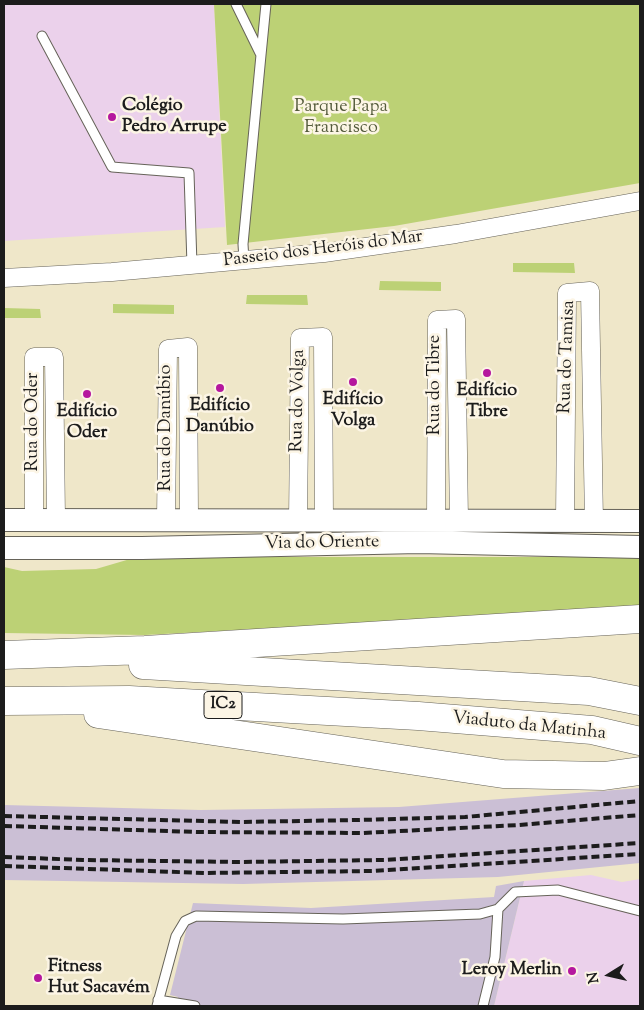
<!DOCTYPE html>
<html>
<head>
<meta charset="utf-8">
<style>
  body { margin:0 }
  #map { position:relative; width:644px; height:1010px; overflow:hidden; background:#efe7c9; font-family:"Sorts Mill Goudy",serif }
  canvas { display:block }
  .frame { position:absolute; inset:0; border:5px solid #1c1c1c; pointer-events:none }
  .north { position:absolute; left:584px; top:950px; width:50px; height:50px; -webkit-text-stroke:4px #fcf5e5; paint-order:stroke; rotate:260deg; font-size:14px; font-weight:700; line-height:20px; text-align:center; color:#1c1c1c }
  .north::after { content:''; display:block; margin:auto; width:18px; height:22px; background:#1c1c1c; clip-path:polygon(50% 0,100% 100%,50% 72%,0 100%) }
</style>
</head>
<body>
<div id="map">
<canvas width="644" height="1010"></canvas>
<div class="frame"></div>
<div class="north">N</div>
</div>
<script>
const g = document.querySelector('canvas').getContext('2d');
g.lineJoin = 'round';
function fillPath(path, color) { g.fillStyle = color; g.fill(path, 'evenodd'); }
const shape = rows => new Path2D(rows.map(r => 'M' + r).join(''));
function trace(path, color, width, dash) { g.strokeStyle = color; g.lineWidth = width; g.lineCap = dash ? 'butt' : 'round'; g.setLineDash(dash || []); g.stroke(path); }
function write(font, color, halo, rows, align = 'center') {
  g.font = font + ' "Sorts Mill Goudy",serif'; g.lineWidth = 5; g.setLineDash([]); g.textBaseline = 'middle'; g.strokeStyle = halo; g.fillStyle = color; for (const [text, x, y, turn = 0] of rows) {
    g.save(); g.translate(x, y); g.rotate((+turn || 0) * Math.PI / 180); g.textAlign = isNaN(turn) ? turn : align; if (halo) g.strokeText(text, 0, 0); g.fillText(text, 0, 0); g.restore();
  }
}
fillPath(shape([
  [4,4,214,4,225,227,4,241],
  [591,875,622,882,640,879,640,1006,494,1006,524,881]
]), '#ebd1eb');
fillPath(shape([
  [640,788,640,863,498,877,243,884,4,880,4,805,201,810,399,807],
  [524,881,494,1006,178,1006,178,997,170,995,193,903,311,908,494,897,496,886]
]), '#cbbfd5');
fillPath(shape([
  [214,4,640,4,640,183,394,226,227,245],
  [513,263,574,263,575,273,513,272],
  [380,281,441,282,441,291,379,290],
  [247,295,307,295,308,305,246,304],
  [113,304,174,305,174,314,113,313],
  [4,308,40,309,41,318,4,318],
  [137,557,640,557,640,609,144,635,4,633,4,567,22,571,96,569]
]), '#bcd175');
const service = shape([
  [236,4,261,55,243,244,244,261],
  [42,36,112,167,189,173,192,265],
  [261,55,266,4],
  [158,1000,195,1006],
  [157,1006,176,936,185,921,196,916,343,919,480,914,498,909,515,892,558,890,640,911],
  [483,1006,495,957,498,909]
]);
const minor = shape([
  [4,278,112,272,324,253,456,234,640,201],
  [34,519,34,357,54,357,56,519],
  [166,520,168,349,188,347,189,519],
  [298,521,300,338,323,337,324,522],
  [436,521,437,320,456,319,459,521],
  [565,521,567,293,590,291,594,522]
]);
const tertiary = shape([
  [4,520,640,521],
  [4,548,142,548,419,542,640,547]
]);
const trunk = shape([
  [4,655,145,650,640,619],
  [143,665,589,691,640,701],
  [4,701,129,700,418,716,592,730,640,741],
  [98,714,503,774,604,776,640,771]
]);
trace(service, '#666359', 11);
trace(minor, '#666359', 19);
trace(tertiary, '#666359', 24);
trace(trunk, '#666359', 29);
trace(service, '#fff', 9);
trace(minor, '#fff', 18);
trace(tertiary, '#fff', 22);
trace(trunk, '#fff', 28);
trace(shape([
  [4,816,241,822,359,820,465,817,640,801],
  [4,826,197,832,363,833,519,825,640,815],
  [4,857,83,860,239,862,385,860,640,843],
  [4,866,205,873,373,871,640,854]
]), '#1c1c1c', 4, [8, 4]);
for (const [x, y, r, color] of [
  [112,117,5,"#b5179e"],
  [487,373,5,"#b5179e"],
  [353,382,5,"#b5179e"],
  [220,388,5,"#b5179e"],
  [87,394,5,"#b5179e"],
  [572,971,5,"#b5179e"],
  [38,978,5,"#b5179e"]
]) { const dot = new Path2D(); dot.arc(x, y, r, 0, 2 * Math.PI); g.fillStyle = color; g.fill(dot); trace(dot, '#fcf5e5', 2); }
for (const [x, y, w] of [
  [223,705,38]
]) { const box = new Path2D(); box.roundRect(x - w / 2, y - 13.5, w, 27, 4); g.fillStyle = '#fcf5e5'; g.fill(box); trace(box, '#1c1c1c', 1); }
write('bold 16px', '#1c1c1c', null, [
  ["IC2",223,705]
]);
write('bold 18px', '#1c1c1c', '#fcf5e5', [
  ["Colégio",122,107,"left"],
  ["Pedro Arrupe",122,128,"left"],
  ["Edifício",487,392],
  ["Tibre",487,413],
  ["Edifício",353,401],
  ["Volga",353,422],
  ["Edifício",220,407],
  ["Danúbio",220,428],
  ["Edifício",87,413],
  ["Oder",87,434],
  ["Fitness",48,968,"left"],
  ["Hut Sacavém",48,989,"left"],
  ["Leroy Merlin",562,971,"right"]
]);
write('18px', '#545b3b', '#fcf5e5', [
  ["Parque Papa",341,108],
  ["Francisco",341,129]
]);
write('18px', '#1c1c1c', '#fcf5e5', [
  ["Passeio dos Heróis do Mar",323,250,-7],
  ["Rua do Tamisa",568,357,-88],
  ["Rua do Tibre",436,385,-90],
  ["Rua do Volga",299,401,-89],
  ["Rua do Oder",34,422,-90],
  ["Rua do Danúbio",167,428,-90],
  ["Via do Oriente",322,544,-1],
  ["Viaduto da Matinha",529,727,6]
]);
</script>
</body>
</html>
